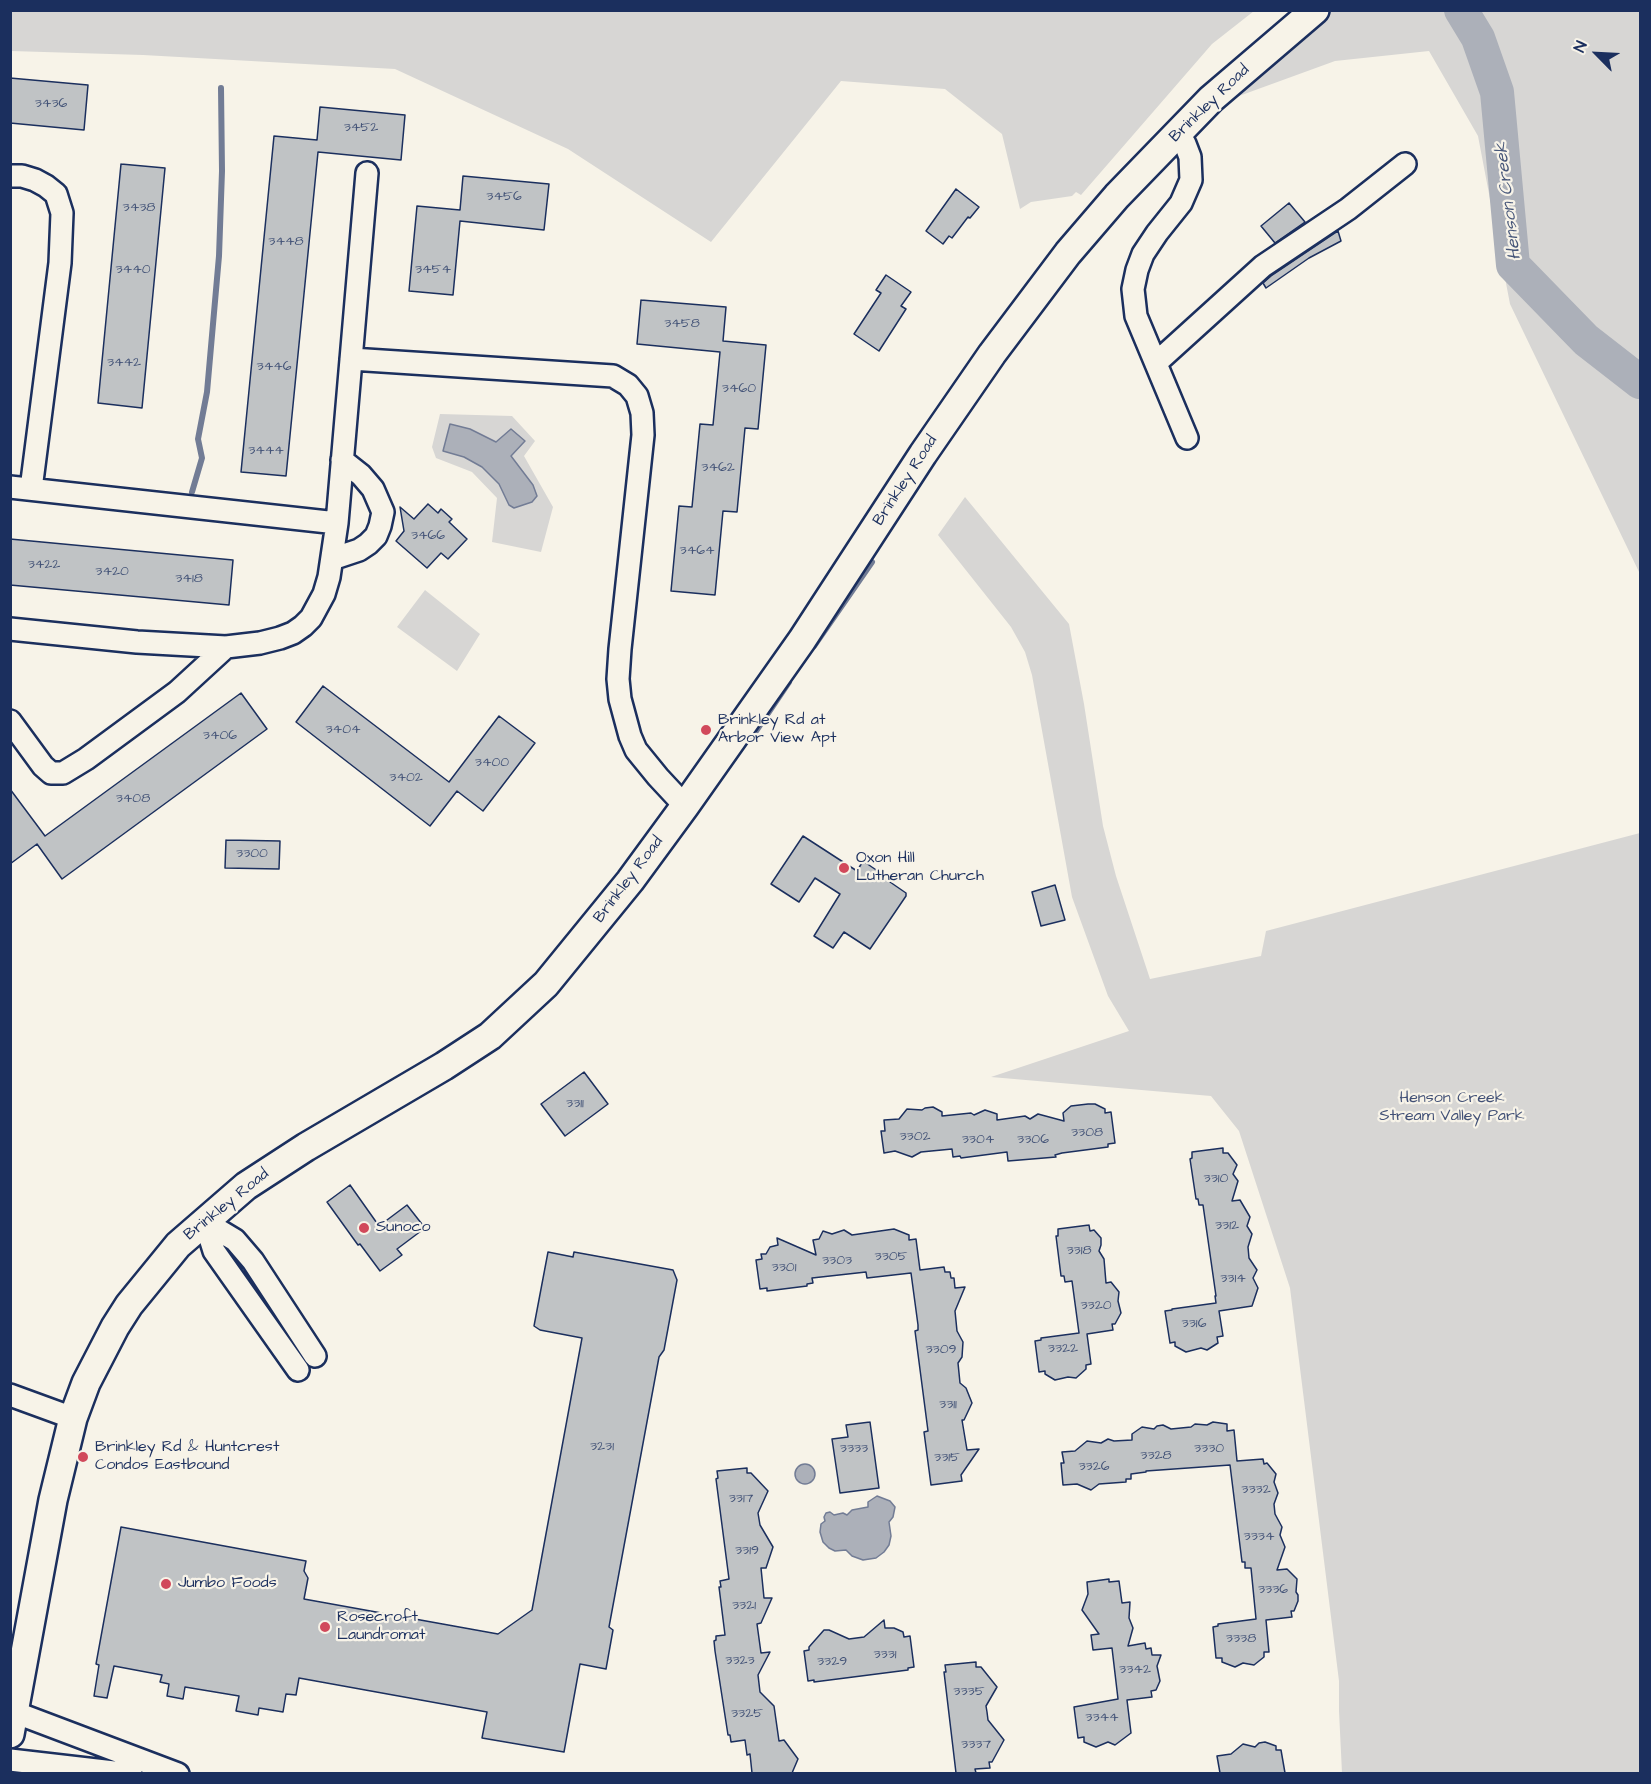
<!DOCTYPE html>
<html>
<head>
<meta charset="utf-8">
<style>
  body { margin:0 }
  #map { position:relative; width:1651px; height:1784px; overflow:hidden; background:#f7f3e8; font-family:"Architects Daughter",sans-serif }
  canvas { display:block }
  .frame { position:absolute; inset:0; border:12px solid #1b2f5e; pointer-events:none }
  .north { position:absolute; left:1567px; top:24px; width:60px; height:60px; -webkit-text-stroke:4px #f7f3e8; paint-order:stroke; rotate:294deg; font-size:16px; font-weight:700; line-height:24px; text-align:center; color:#1b2f5e }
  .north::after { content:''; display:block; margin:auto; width:21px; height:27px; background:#1b2f5e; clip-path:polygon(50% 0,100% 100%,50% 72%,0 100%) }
</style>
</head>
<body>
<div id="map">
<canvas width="1651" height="1784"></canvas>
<div class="frame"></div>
<div class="north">N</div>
</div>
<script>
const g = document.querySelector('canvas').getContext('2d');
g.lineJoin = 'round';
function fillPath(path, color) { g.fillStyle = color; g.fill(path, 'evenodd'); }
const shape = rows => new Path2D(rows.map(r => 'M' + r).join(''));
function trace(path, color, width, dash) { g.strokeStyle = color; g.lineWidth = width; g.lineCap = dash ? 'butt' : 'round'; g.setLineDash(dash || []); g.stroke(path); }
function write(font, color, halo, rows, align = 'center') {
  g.font = font + ' "Architects Daughter",sans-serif'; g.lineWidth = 4.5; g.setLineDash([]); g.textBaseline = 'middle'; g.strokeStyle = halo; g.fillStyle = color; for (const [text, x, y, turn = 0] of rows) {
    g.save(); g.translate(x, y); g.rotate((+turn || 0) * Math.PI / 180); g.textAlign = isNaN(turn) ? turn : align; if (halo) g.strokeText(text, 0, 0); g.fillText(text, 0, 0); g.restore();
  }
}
fillPath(shape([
  [11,10,1254,10,1254,11,1212,44,1081,195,1076,192,1072,196,1031,202,1020,209,1002,134,945,89,841,81,711,242,568,149,395,69,143,55,11,51],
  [1331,11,1640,11,1640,574,1510,304,1478,136,1429,51,1335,61,1228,100,1310,26],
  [440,414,512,416,535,441,524,456,553,507,541,552,492,542,497,498,472,472,436,458,432,447],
  [965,497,1069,624,1084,704,1103,826,1116,876,1150,979,1261,956,1266,931,1640,833,1640,1773,1342,1773,1339,1711,1339,1681,1290,1288,1239,1131,1211,1096,991,1077,1129,1031,1108,996,1072,897,1032,675,1025,652,1011,627,938,535],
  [425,590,480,634,457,671,397,627]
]), '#d7d6d4');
const water = shape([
  [450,424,470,429,496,442,511,429,525,441,511,456,533,485,537,496,532,502,514,508,509,505,499,484,482,467,464,457,443,451,450,424],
  '795 1474a10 10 0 1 1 20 0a10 10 0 1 1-20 0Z',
  [877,1496,890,1501,895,1507,893,1517,889,1522,891,1536,889,1545,884,1552,876,1558,863,1560,852,1556,846,1550,835,1551,829,1548,823,1542,820,1532,821,1524,825,1521,824,1517,826,1513,830,1512,834,1515,843,1513,847,1515,852,1510,868,1507,868,1502,877,1496]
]);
fillPath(water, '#acb0b9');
trace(water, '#727c95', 1.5);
trace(shape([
  [192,492,202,458,198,439,207,392,219,256,222,171,221,88],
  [814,646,872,562],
  [756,731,789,682]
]), '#727c95', 6);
trace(shape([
  [1461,10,1478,38,1497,92,1513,265,1586,340,1640,382]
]), '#acb0b9', 34);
const building = shape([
  [10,78,88,85,84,130,10,123,10,78],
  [320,107,405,115,401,160,318,152,286,476,241,472,274,136,317,140,320,107],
  [121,164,165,168,142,408,98,403,121,164],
  [463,176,549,184,544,230,460,221,453,295,409,291,417,206,460,210,463,176],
  [956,189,979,207,970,218,968,217,952,238,949,236,943,244,926,231,956,189],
  [1289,203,1305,222,1275,243,1261,226,1289,203],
  [1338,231,1341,241,1309,258,1266,288,1263,283,1271,276,1338,231],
  [886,275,911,292,901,306,906,309,879,351,854,334,881,293,876,290,886,275],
  [641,300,726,307,723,341,766,345,758,429,745,428,737,512,723,511,715,595,671,591,679,506,692,507,700,424,713,425,720,352,637,344,641,300],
  [428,504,438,513,441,509,452,519,449,522,467,539,448,559,441,553,427,568,396,541,404,531,400,507,414,519,428,504],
  [10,539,233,560,229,605,10,585,10,539],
  [323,686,449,782,499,716,535,743,483,811,457,791,430,826,296,722,323,686],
  [241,693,267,729,62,879,37,844,10,864,10,789,45,836,241,693],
  [803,836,857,871,863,861,891,880,890,882,906,893,906,896,870,949,844,932,833,948,814,936,840,894,815,878,799,902,771,884,803,836],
  [226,840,280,841,279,869,225,868,226,840],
  [1055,885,1065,920,1041,926,1032,892,1055,885],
  [584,1072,608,1104,565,1136,541,1104,584,1072],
  [1088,1104,1095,1104,1105,1109,1105,1113,1111,1112,1115,1143,1108,1144,1108,1147,1062,1153,1055,1155,1056,1157,1008,1161,1007,1152,961,1158,960,1156,953,1157,952,1149,921,1152,912,1157,895,1151,884,1153,881,1131,885,1131,884,1120,899,1119,907,1109,922,1110,925,1108,933,1107,942,1112,942,1116,971,1113,974,1115,985,1110,997,1114,997,1120,1025,1116,1030,1119,1038,1114,1064,1121,1063,1113,1071,1106,1088,1104],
  [1223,1148,1223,1153,1228,1153,1237,1165,1233,1174,1238,1181,1232,1201,1240,1200,1250,1217,1247,1226,1252,1234,1248,1247,1249,1258,1257,1270,1253,1278,1258,1288,1252,1306,1219,1311,1223,1336,1217,1337,1218,1343,1207,1350,1201,1348,1186,1352,1175,1346,1175,1342,1170,1343,1165,1311,1172,1310,1172,1309,1216,1303,1215,1296,1216,1296,1203,1205,1199,1205,1198,1199,1196,1199,1190,1159,1192,1158,1192,1152,1223,1148],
  [350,1185,379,1226,407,1205,425,1228,397,1249,402,1255,380,1271,360,1244,358,1245,327,1202,350,1185],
  [1089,1225,1090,1231,1094,1230,1101,1238,1101,1245,1099,1251,1104,1259,1106,1283,1111,1282,1119,1292,1118,1301,1121,1313,1115,1324,1112,1324,1113,1330,1087,1334,1091,1364,1086,1365,1086,1369,1076,1378,1068,1377,1055,1380,1045,1374,1045,1371,1039,1372,1035,1341,1041,1340,1041,1338,1079,1333,1072,1281,1065,1282,1064,1276,1061,1276,1056,1236,1058,1236,1058,1229,1089,1225],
  [894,1229,909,1235,909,1240,916,1239,920,1270,944,1267,945,1272,950,1272,951,1278,954,1278,955,1288,965,1287,955,1311,957,1331,963,1342,962,1357,958,1363,960,1383,966,1388,972,1403,964,1420,962,1420,967,1450,979,1449,961,1475,962,1481,931,1485,924,1432,928,1431,915,1331,918,1330,918,1325,911,1273,867,1278,866,1272,812,1278,813,1283,807,1284,807,1286,767,1291,767,1288,760,1289,756,1260,762,1259,761,1254,766,1254,770,1247,778,1245,777,1238,816,1255,813,1240,819,1239,823,1231,832,1234,844,1230,852,1235,894,1229],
  [548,1252,573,1257,574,1252,673,1270,677,1280,664,1350,659,1357,609,1627,613,1630,606,1669,580,1664,564,1752,482,1738,487,1712,299,1678,296,1695,286,1694,283,1712,259,1708,258,1715,236,1711,239,1696,185,1687,183,1699,167,1696,169,1684,160,1682,162,1675,114,1666,107,1698,94,1696,99,1665,96,1664,121,1527,306,1561,304,1571,308,1578,304,1599,498,1634,532,1610,582,1338,540,1330,534,1326,548,1252],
  [870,1422,879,1488,840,1493,832,1439,848,1437,846,1425,870,1422],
  [1213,1422,1227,1424,1227,1431,1234,1430,1237,1461,1263,1459,1264,1464,1267,1463,1276,1474,1274,1482,1278,1493,1274,1504,1275,1514,1282,1527,1280,1535,1285,1547,1277,1570,1287,1569,1297,1579,1296,1592,1298,1595,1298,1601,1294,1611,1291,1611,1292,1617,1266,1620,1269,1652,1264,1652,1264,1657,1254,1665,1243,1663,1235,1667,1222,1662,1222,1658,1216,1658,1213,1627,1218,1626,1218,1624,1256,1619,1251,1568,1245,1568,1245,1562,1242,1562,1230,1465,1146,1471,1146,1472,1131,1474,1131,1479,1126,1479,1126,1482,1099,1484,1091,1490,1077,1484,1063,1485,1061,1463,1064,1463,1062,1452,1075,1451,1087,1441,1101,1443,1108,1439,1114,1441,1132,1440,1132,1434,1142,1427,1154,1429,1157,1426,1163,1425,1171,1429,1191,1427,1195,1424,1207,1425,1213,1422],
  [747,1468,747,1473,751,1473,768,1491,758,1513,760,1525,773,1547,766,1568,761,1568,764,1598,772,1598,761,1623,757,1624,761,1653,770,1652,758,1675,760,1692,774,1706,779,1741,784,1740,798,1759,792,1773,752,1773,750,1754,747,1755,745,1740,731,1742,730,1735,728,1735,715,1651,714,1641,716,1640,716,1636,725,1635,719,1587,721,1587,720,1581,729,1579,716,1479,718,1478,717,1471,747,1468],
  [1109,1579,1109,1582,1119,1581,1122,1603,1130,1602,1129,1618,1133,1628,1128,1646,1145,1643,1146,1649,1151,1648,1152,1655,1161,1655,1157,1666,1160,1681,1156,1690,1151,1691,1152,1697,1127,1700,1131,1733,1115,1745,1108,1742,1096,1747,1084,1742,1084,1737,1078,1738,1074,1707,1118,1699,1112,1648,1093,1650,1091,1635,1099,1634,1082,1610,1088,1594,1087,1582,1109,1579],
  [884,1620,885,1628,894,1628,903,1632,904,1637,910,1636,914,1667,908,1668,908,1670,814,1682,814,1680,808,1681,804,1651,809,1650,809,1647,824,1630,829,1630,849,1639,864,1637,884,1620],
  [976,1662,976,1667,981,1667,997,1687,986,1706,987,1712,988,1720,1004,1740,992,1762,989,1762,990,1768,975,1769,976,1773,956,1773,944,1672,946,1672,945,1665,976,1662],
  [1265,1742,1276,1746,1276,1750,1281,1750,1285,1773,1220,1773,1217,1756,1231,1754,1243,1744,1255,1747,1259,1743,1265,1742]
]);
fillPath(building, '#c0c3c5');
trace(building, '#1b2f5e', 1.5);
const minor = shape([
  [1178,133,1185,144,1190,157,1191,180,1181,203,1157,233,1143,254,1137,270,1133,289,1136,316,1187,438],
  [10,176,22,176,35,180,46,186,56,194,62,213,60,263,31,489],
  [351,359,613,376,628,385,637,396,642,413,643,435,620,649,618,679,620,699,630,736,636,750,658,777,685,806],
  [1156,363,1263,266,1348,209,1405,164],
  [10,487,337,523],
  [332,559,359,550,368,544,376,536,380,526,383,512,373,489,361,475,342,460],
  [10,629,137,642,226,647,260,643,280,638,293,633,303,626,311,618,324,594,329,577,337,523,367,173],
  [10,721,43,766,51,773,63,773,86,759,177,692,226,647],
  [205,1222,214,1251,298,1370],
  [205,1222,235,1240,253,1261,315,1356],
  [10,1395,73,1418],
  [14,1712,178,1774],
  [10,1760,131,1774]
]);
const major = shape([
  [10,1734,53,1500,73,1418,86,1383,115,1327,129,1305,178,1245,246,1186,306,1147,444,1066,490,1036,546,984,630,881,685,806,802,640,923,454,992,354,1068,253,1117,196,1211,99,1315,10]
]);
trace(minor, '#1b2f5e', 26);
trace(major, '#1b2f5e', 32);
trace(minor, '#f7f3e8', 21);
trace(major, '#f7f3e8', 27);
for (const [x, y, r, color] of [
  [706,730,6,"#d1495b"],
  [844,868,6,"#d1495b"],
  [364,1228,6,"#d1495b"],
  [83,1457,6,"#d1495b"],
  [166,1584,6,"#d1495b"],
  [325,1627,6,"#d1495b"]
]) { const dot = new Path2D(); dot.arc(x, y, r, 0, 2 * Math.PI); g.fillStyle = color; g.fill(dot); trace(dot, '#f7f3e8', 2); }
write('14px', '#445478', null, [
  ["3436",51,104],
  ["3452",361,128],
  ["3456",504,197],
  ["3438",139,208],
  ["3448",286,242],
  ["3440",133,270],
  ["3454",433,270],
  ["3458",682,324],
  ["3442",124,363],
  ["3446",274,367],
  ["3460",739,389],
  ["3444",266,451],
  ["3462",718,468],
  ["3466",428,536],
  ["3464",697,551],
  ["3422",44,565],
  ["3420",112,572],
  ["3418",189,579],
  ["3404",343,730],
  ["3406",220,736],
  ["3400",492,763],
  ["3402",406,778],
  ["3408",133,799],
  ["3300",252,854],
  ["3311",575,1104],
  ["3308",1087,1133],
  ["3302",915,1137],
  ["3304",978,1140],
  ["3306",1033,1140],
  ["3310",1216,1179],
  ["3312",1227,1226],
  ["3318",1079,1251],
  ["3305",891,1257],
  ["3303",837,1261],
  ["3301",784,1268],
  ["3314",1233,1279],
  ["3320",1096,1306],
  ["3316",1194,1324],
  ["3322",1063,1349],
  ["3309",941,1350],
  ["3311",948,1405],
  ["3231",602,1447],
  ["3333",854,1449],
  ["3330",1209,1449],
  ["3328",1156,1456],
  ["3315",947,1458],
  ["3326",1094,1467],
  ["3332",1256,1490],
  ["3317",741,1499],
  ["3334",1259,1537],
  ["3319",747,1551],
  ["3336",1273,1590],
  ["3321",744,1606],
  ["3338",1241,1639],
  ["3331",885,1655],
  ["3323",740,1661],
  ["3329",832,1662],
  ["3342",1135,1670],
  ["3335",969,1692],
  ["3325",747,1714],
  ["3344",1102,1718],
  ["3337",976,1745]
]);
write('16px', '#1b2f5e', '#f7f3e8', [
  ["Brinkley Road",1210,104,-44],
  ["Brinkley Road",906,481,-57],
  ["Brinkley Road",629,880,-53],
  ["Brinkley Road",227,1205,-39]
]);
write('16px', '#1b2f5e', '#f7f3e8', [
  ["Brinkley Rd at",718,721],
  ["Arbor View Apt",718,739],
  ["Oxon Hill",856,859],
  ["Lutheran Church",856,877],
  ["Sunoco",376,1228],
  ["Brinkley Rd & Huntcrest",95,1448],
  ["Condos Eastbound",95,1466],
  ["Jumbo Foods",178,1584],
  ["Rosecroft",337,1618],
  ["Laundromat",337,1636]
], 'left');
write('16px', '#415076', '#f7f3e8', [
  ["Henson Creek",1452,1099],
  ["Stream Valley Park",1452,1117]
]);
write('italic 18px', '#465679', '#f7f3e8', [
  ["Henson Creek",1509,201,-97]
]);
</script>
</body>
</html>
